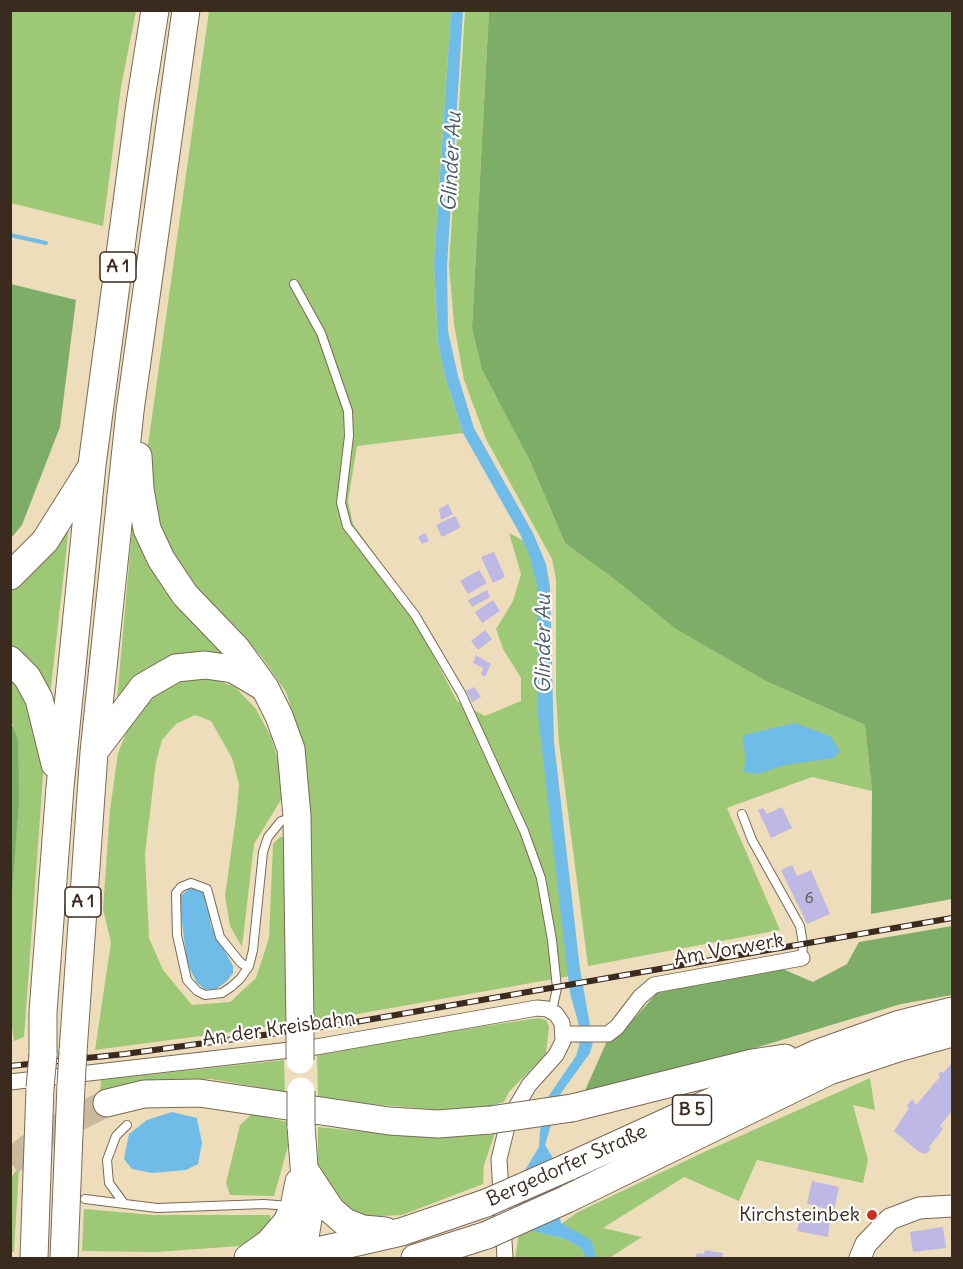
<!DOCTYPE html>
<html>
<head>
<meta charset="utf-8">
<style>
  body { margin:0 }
  #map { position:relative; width:963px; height:1269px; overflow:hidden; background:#edb; font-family:Delius,sans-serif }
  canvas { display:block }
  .frame { position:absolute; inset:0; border:12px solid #3b2a1e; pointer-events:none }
</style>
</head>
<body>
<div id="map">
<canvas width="963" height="1269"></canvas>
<div class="frame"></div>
</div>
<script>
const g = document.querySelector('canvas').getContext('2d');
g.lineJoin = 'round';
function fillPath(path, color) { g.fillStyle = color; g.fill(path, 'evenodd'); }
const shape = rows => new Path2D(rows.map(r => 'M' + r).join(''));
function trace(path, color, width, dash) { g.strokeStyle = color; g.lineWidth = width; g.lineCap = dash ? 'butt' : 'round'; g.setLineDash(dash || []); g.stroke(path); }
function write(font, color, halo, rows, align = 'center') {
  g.font = font + ' Delius,sans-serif'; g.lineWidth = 4.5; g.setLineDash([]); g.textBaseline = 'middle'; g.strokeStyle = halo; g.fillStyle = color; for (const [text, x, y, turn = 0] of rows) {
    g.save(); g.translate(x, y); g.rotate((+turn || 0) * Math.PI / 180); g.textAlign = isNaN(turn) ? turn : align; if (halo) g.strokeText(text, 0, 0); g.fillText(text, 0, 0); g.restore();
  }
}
fillPath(shape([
  [10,11,136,11,121,87,103,226,11,203],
  [209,11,451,11,434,264,438,343,445,376,463,433,357,446,348,501,353,524,430,630,434,657,457,701,485,716,521,701,521,678,503,649,496,629,513,601,521,574,509,533,524,541,539,572,539,655,570,976,313,1022,302,741,286,692,260,655,196,590,173,557,151,507,148,445],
  [465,11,489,11,472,327,565,543,770,683,865,725,872,791,812,777,727,808,780,930,588,966,559,743,556,696,556,579,552,559,486,439,464,380,454,324,449,266],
  [133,519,238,662,117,700],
  [69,527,50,696,11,649,10,591],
  [11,670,23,685,44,763,24,1037,14,1041,10,1012,10,904,19,804,13,725,11,722],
  [182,677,209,677,235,687,256,709,271,737,279,763,282,798,254,844,242,947,230,926,225,896,237,810,239,784,232,758,211,721,195,715,176,724,162,740,156,762,145,854,149,938,163,970,192,1005,230,1002,256,978,269,938,273,844,280,837,287,838,291,1024,95,1050,111,942,103,909,110,810,118,753,131,721,152,693],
  [538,1018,546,1020,549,1026,546,1054,509,1092,504,1102,484,1108,443,1110,318,1100,317,1052],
  [284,1060,285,1092,211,1079,145,1082,100,1093,101,1080],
  [870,1078,875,1110,853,1105,868,1160,863,1183,757,1160,739,1201,684,1177,603,1228,642,1237,609,1258,596,1258,593,1244,561,1224,578,1212,702,1153],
  [252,1114,287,1122,290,1139,274,1196,230,1195,226,1183,240,1125],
  [318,1127,407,1136,454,1137,495,1133,484,1165,483,1184,402,1215,363,1217,332,1195,318,1164],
  [19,1166,14,1252,11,1252,11,1178],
  [84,1209,152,1215,270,1215,271,1226,240,1246,156,1252,82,1251],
  [520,1228,565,1239,581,1248,586,1258,515,1258]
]), '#9dc976');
fillPath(shape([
  [489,11,952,11,952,899,871,914,872,791,865,725,770,683,676,629,616,580,565,543,529,459,482,369,472,327],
  [11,284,76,300,60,427,22,525,11,538],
  [11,722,18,740,19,804,11,904],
  [952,926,952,995,901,1004,682,1070,583,1095,607,1041,632,1021,657,993,778,967,813,982,847,964,859,942]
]), '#7ead67');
fillPath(shape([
  [451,11,463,11,447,266,448,331,458,376,474,428,533,533,546,564,550,587,554,742,580,969,593,1042,590,1053,561,1093,545,1145,553,1158,553,1185,561,1223,588,1238,593,1244,596,1258,586,1258,581,1248,565,1239,520,1228,516,1205,522,1175,539,1147,540,1131,548,1097,576,1056,579,1046,580,1029,570,993,538,715,537,586,530,557,520,534,463,433,445,376,438,343,434,264],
  [795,723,830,736,840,751,834,758,786,765,758,774,743,772,746,760,743,742,744,735],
  [190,888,203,891,206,896,211,926,233,966,233,973,227,981,215,990,205,989,197,983,187,963,179,897],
  [172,1112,197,1118,202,1143,198,1164,186,1170,152,1173,132,1169,124,1159,129,1134,147,1120]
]), '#70bce9');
trace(shape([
  [10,235,46,243]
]), '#70bce9', 4);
fillPath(shape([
  [448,504,453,514,441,520,439,509],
  [455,516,461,527,442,537,436,525],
  [425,533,429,541,422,544,418,537],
  [494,552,505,577,493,583,481,557],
  [479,570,487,583,468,594,460,581],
  [487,590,490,597,472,607,468,600],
  [493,600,500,611,482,623,475,612],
  [485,630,492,639,478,650,471,641],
  [476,655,491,664,485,677,481,674,483,668,473,663],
  [474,687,481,697,472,702,466,691],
  [782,807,792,828,771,838,758,810,763,808,767,814],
  [792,865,797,876,811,870,830,914,807,924,781,870],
  [951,1064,952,1111,940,1126,943,1129,929,1147,931,1149,926,1154,919,1152,894,1131,909,1108,907,1106,912,1099,916,1105,940,1077,938,1075,941,1071,943,1073],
  [812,1181,839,1187,834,1210,831,1210,828,1237,797,1231,801,1212,826,1218,828,1209,807,1204],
  [943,1227,946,1248,913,1252,910,1232],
  [705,1250,723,1253,722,1258,695,1258,697,1253,704,1254]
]), '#beb8e5');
trace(shape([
  [10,1162,49,1132,107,1103]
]), '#cab99c', 27, [27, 14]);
const lane = shape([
  [294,284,321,333,348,411,349,436,341,503,347,526,415,615,461,693,524,831,541,878,552,940,557,988,552,1011],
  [742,814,752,840,800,926,803,944,802,958],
  [248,968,240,962,220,937,207,889,191,883,181,887,176,893,177,935,187,980,197,991,205,995,222,993,231,987,240,979,249,966,253,950,263,852,268,837,281,821,291,818],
  [85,1199,157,1208,264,1204,289,1206],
  [123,1202,109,1183,107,1160,116,1136,127,1125]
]);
const street = shape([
  [564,1034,608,1034,617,1027,640,997,654,985,802,958],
  [10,1082,316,1047,537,1008,547,1009,556,1014,562,1023,563,1041,556,1055,529,1085,509,1119,499,1159,505,1258]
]);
const secondary = shape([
  [860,1258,866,1244,890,1219,919,1208,952,1206]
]);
const primary = shape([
  [274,1258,296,1256]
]);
const highway = shape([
  [138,456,140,489,147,529,161,559,185,595,236,648,265,688,279,716,291,749,297,816,300,1026],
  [10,576,45,541,89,471],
  [10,660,27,677,39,699,55,764],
  [96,749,143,687,176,668,205,665,233,669,260,685],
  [73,1052,94,752,130,411,186,10],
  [43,1055,43,1012,60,787,92,465,140,104,155,10],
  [107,1103,144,1094,199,1093,389,1121,438,1124,490,1120],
  [572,1108,752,1063,785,1058],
  [568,1167,816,1054,900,1024,952,1011],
  [306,1172,331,1210,345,1222,363,1229,385,1231],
  [567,1199,829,1071,898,1048,952,1033],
  [296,1256,401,1232,486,1203],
  [34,1258,40,1088],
  [64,1258,71,1085],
  [248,1258,269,1243,287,1222,294,1207,299,1182],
  [293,1258,305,1237,308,1219,301,1126],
  [415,1258,487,1235]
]);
trace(lane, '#7a6955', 10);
trace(street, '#7a6955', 17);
trace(secondary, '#7a6955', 23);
trace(primary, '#7a6955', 25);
trace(highway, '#7a6955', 29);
trace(lane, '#fff', 8);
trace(street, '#fff', 15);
trace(secondary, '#fff', 21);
trace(primary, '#fff', 22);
trace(highway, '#fff', 27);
const rail = shape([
  [10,1066,125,1054,344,1024,952,918]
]);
trace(rail, '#3b2a1e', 6);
trace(rail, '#fff', 4, [11]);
const highwayBridge = shape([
  [300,1026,300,1060],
  [71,1085,73,1052],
  [40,1088,43,1055],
  [301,1091,301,1126],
  [490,1120,572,1108],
  [486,1203,568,1167],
  [487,1235,567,1199]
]);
trace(highwayBridge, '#7a6955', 29, []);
trace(highwayBridge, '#fff', 27);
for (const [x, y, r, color] of [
  [872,1215,6,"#c8321e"]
]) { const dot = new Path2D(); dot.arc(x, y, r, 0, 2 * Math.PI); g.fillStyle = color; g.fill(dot); trace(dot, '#fff', 2); }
write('16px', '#5c4e50', null, [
  ["6",809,898]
]);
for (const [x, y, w] of [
  [118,267,36],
  [83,902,36],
  [692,1110,39]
]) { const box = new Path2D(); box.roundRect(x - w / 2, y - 15, w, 30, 4.5); g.fillStyle = '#fff'; g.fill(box); trace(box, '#3b2a1e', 1.5); }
write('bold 18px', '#3b2a1e', null, [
  ["A 1",118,267],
  ["A 1",83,902],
  ["B 5",692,1110]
]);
write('20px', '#3b2a1e', '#fff', [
  ["Am Vorwerk",729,950,-10],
  ["An der Kreisbahn",279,1029,-8],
  ["Bergedorfer Straße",567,1166,-24]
]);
write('20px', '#3b2a1e', '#fff', [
  ["Kirchsteinbek",860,1215]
], 'right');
write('italic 21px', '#4e5d65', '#fff', [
  ["Glinder Au",452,162,-87],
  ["Glinder Au",544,644,-90]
]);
</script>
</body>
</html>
